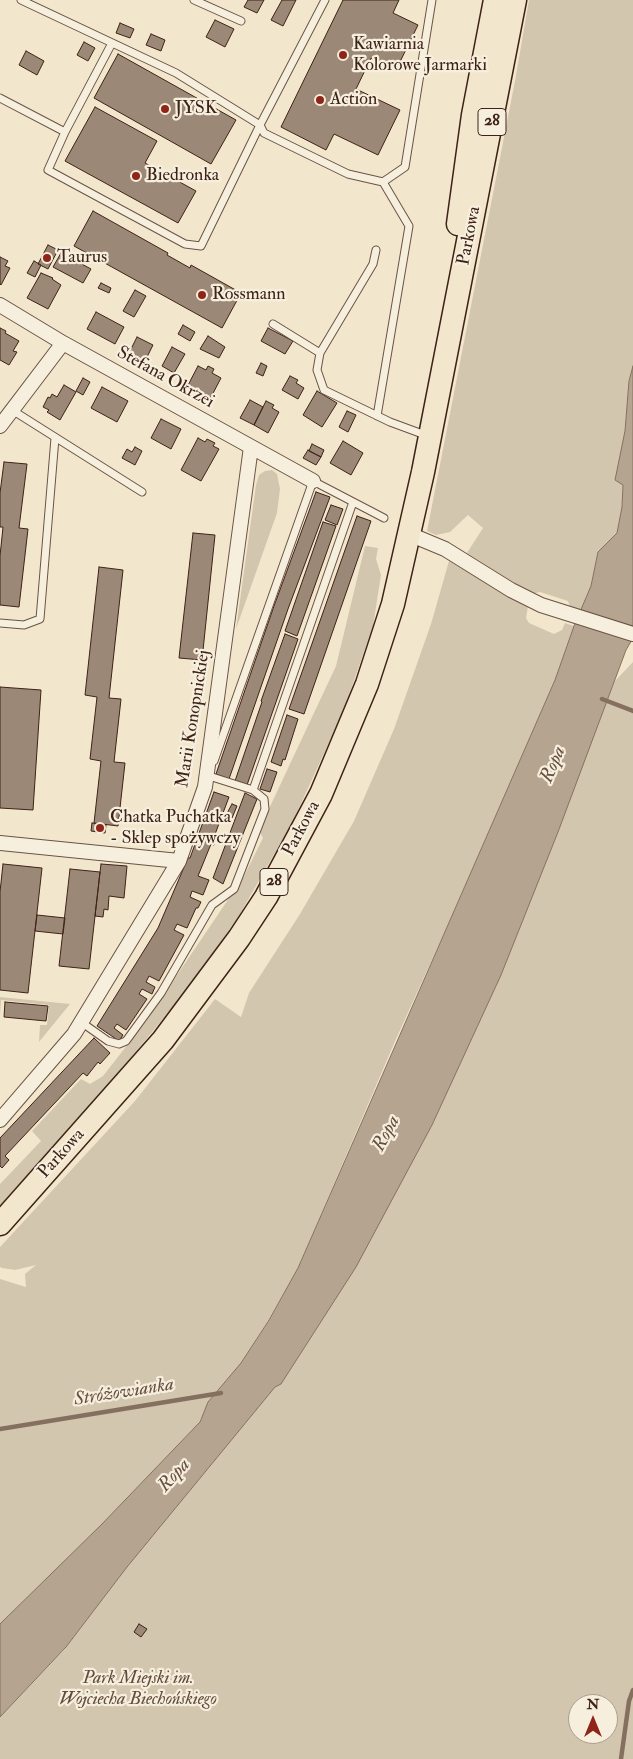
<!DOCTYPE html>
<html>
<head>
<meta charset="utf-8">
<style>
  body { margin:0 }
  #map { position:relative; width:633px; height:1759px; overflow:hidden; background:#f2e7cd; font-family:"IM FELL Double Pica",serif }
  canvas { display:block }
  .north { position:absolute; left:568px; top:1694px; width:50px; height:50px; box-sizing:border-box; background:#f7efde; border:1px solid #ad9d8e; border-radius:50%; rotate:0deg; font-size:14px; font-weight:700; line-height:20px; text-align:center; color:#3e2217 }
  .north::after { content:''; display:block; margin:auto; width:18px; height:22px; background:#8f2418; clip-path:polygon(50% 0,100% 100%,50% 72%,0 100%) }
</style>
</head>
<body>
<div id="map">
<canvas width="633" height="1759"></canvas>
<div class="north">N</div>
</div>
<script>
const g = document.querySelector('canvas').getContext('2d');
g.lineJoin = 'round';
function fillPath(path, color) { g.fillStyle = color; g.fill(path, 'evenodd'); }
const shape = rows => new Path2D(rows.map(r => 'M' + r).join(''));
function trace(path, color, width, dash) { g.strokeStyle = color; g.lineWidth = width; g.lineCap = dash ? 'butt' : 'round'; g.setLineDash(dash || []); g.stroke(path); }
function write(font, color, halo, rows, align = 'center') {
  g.font = font + ' "IM FELL Double Pica",serif'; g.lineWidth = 4.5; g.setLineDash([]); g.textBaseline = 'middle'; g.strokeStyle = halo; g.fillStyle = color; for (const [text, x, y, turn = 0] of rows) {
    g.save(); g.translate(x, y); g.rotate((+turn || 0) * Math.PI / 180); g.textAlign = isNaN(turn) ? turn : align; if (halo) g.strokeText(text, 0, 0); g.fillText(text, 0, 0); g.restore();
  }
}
fillPath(shape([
  [529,0,633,0,633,366,629,381,625,431,622,507,617,533,598,552,591,586,581,612,570,607,568,601,540,592,532,594,467,553,483,528,468,515,450,532,436,535,427,531,515,81],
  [272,470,277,474,280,489,277,513,236,629,256,485,259,475,265,471],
  [365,546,378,548,376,559,381,575,373,626,343,712,292,823,237,919,185,992,101,1094,0,1208,0,1184,41,1141,32,1131,81,1079,90,1084,103,1076,146,1021,244,876,263,838,259,830,336,666],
  [449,561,498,590,528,606,526,618,529,623,554,634,562,630,565,623,574,626,555,680,445,931,396,1039,298,1268,270,1317,241,1363,208,1402,199,1423,102,1524,0,1624,0,1279,26,1287,25,1274,36,1265,15,1270,2,1268,0,1267,0,1247,135,1101,215,999,241,1017,249,993,300,914,354,821,394,729,431,624],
  [633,662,633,1759,0,1759,0,1717,64,1650,127,1567,275,1387,281,1384,353,1271,432,1125,501,975,558,832,587,751,615,681],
  [578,1704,608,1704,608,1734,578,1734],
  [0,997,70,1004,39,1042,40,1025,47,1025,49,1005,1,1000,0,1016]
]), '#d3c6ae');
const water = shape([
  [633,366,633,638,626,650,558,832,501,975,432,1125,356,1267,281,1384,275,1387,127,1567,66,1647,0,1717,0,1624,102,1524,200,1422,208,1402,241,1363,269,1320,298,1268,555,680,574,626,591,586,598,552,617,533,622,507,623,485,615,480,625,431,629,381,633,366]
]);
fillPath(water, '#b5a48f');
trace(water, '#85705f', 1);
trace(shape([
  [602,699,633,711],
  [0,1429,221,1393],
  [621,1759,629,1701,633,1690]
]), '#85705f', 4.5);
const building = shape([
  [248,0,264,0,257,13,244,7,248,0],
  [282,0,296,0,283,26,271,20,282,0],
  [343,0,399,0,393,13,418,25,396,70,371,58,356,89,400,110,378,155,334,134,326,150,281,127,343,0],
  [215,20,234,29,225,47,206,37,215,20],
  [120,23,134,29,130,38,116,33,120,23],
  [151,34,165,40,161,51,146,45,151,34],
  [84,42,95,48,88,61,77,55,84,42],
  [26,51,44,61,37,75,19,65,26,51],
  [118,54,236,120,211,164,94,98,118,54],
  [95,107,157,141,145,163,196,191,178,223,65,161,95,107],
  [93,211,168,253,167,255,190,268,191,265,241,293,222,328,74,246,93,211],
  [48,245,58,250,48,269,38,264,48,245],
  [61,253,91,269,83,283,53,267,61,253],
  [0,257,8,261,5,266,10,268,1,285,0,284,0,257],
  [34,261,41,265,35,277,27,273,34,261],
  [41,273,53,278,52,279,61,285,48,309,27,298,41,273],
  [101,283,111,288,109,293,98,288,101,283],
  [135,290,146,296,134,317,123,311,135,290],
  [96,312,124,327,115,344,87,329,96,312],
  [183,325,195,332,190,341,178,334,183,325],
  [0,328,6,331,5,333,19,341,13,351,17,352,9,365,0,360,0,328],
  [268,328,293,341,285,354,261,341,268,328],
  [208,336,225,347,219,358,200,349,208,336],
  [137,337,153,345,145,361,129,353,137,337],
  [172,347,185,354,174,373,162,366,172,347],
  [261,363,267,366,263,376,256,373,261,363],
  [198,366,206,370,208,366,214,369,212,373,221,378,210,399,187,387,198,366],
  [290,376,298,380,296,383,304,388,298,399,282,390,290,376],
  [83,378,90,382,83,395,76,391,83,378],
  [64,385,76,392,60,420,47,412,49,410,43,407,48,397,50,398,52,394,57,397,64,385],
  [102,387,128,401,117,422,91,408,102,387],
  [317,391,337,403,322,427,303,415,317,391],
  [250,400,263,407,254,425,240,418,250,400],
  [266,401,274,405,272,408,279,412,268,433,254,425,266,401],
  [347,411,356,415,348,432,339,427,347,411],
  [161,419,181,429,171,449,151,438,161,419],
  [198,438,205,442,207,439,215,443,213,446,219,449,201,481,181,470,198,438],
  [343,441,363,453,351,475,330,463,343,441],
  [312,444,324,450,321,457,309,451,312,444],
  [135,447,142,451,135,465,122,458,127,449,132,452,135,447],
  [308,450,321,457,316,465,303,458,308,450],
  [4,462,27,464,19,528,28,529,19,607,0,605,0,556,3,527,0,527,0,493,4,462],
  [316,492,330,497,288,609,229,779,216,774,274,606,316,492],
  [331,505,343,509,337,525,325,520,331,505],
  [357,516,371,521,304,714,289,709,357,516],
  [323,522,336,526,297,636,285,631,323,522],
  [193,533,215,535,202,660,179,658,193,533],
  [99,567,123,570,109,698,121,699,114,762,125,763,118,826,94,823,101,761,90,759,97,697,85,695,99,567],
  [285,634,298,639,247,785,235,781,262,702,261,701,285,634],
  [0,687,41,690,33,810,0,808,0,687],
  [287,715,298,719,285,760,283,759,281,766,271,762,287,715],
  [267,769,277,772,270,792,260,789,267,769],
  [214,792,229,797,214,837,216,838,214,845,211,844,198,876,209,880,203,895,192,891,190,897,201,902,198,908,196,908,187,928,177,924,174,930,184,935,159,981,149,976,146,982,155,987,152,994,142,989,139,994,147,999,126,1030,117,1024,114,1028,123,1035,119,1041,97,1026,158,928,188,858,190,858,214,792],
  [245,793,257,799,223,884,213,878,245,793],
  [232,804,237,806,232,818,226,815,232,804],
  [92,823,106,825,105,833,91,831,92,823],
  [3,864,42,868,28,993,0,990,0,892,3,864],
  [101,864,127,866,124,898,109,896,108,910,104,909,103,917,95,916,101,864],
  [70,869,100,872,89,969,59,966,70,869],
  [37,915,65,918,63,934,35,931,37,915],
  [5,1002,48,1006,46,1021,4,1017,5,1002],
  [94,1038,110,1053,100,1064,98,1062,87,1076,83,1073,5,1156,9,1160,2,1168,0,1166,0,1138,94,1038],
  [139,1624,147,1629,141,1637,134,1632,139,1624]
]);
fillPath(building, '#9c8876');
trace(building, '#3e2217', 1);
const service = shape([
  [21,0,176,73,260,125,325,0],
  [194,0,241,21],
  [112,43,65,132,48,170,185,244,201,246,260,125],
  [0,98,65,132],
  [260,125,264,133,348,174,383,182,405,167,432,0],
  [376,250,373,264,320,353,317,370,324,390,390,422,428,436],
  [273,324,320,353],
  [12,410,142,492],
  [377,416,409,226,383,182],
  [0,623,24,625,40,619,55,438],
  [214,761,313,481,384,518],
  [253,790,353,502],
  [81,1022,108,1041,119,1044,126,1041,161,993,212,905,234,889,265,809,264,799,253,790,209,776]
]);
const minor = shape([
  [0,305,63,343,313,481],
  [0,426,63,343],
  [409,534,445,549,511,590,541,605,633,634],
  [0,843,179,861],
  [0,1120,74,1034,179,861,205,787,251,447]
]);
const primary = shape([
  [458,224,473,115,495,0],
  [0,1224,163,1040,239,938,266,897,321,794,367,684,393,604,423,472,515,0]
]);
trace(service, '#6b5344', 9);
trace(minor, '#6b5344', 16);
trace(primary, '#3e2217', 25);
trace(service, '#f7efde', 7);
trace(minor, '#f7efde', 14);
trace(primary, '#f2e7cd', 22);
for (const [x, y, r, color] of [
  [343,55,5,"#8f2418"],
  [320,100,5,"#8f2418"],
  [165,109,5,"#8f2418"],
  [136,176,5,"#8f2418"],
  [47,258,5,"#8f2418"],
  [202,295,5,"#8f2418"],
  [100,828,5,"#8f2418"]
]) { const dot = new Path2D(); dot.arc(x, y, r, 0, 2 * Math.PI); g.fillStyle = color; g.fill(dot); trace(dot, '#f7efde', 2); }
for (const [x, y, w] of [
  [492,122,28],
  [274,882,28]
]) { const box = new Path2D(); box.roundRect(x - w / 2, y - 13.5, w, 27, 4); g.fillStyle = '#f7efde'; g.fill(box); trace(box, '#3e2217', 1); }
write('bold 16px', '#3e2217', null, [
  ["28",492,122],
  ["28",274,882]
]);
write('18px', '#3e2217', '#f7efde', [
  ["Kawiarnia",353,45],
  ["Kolorowe Jarmarki",353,66],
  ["Action",330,100],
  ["JYSK",175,109],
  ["Biedronka",146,176],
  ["Taurus",57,258],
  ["Rossmann",212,295],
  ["Chatka Puchatka",110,818],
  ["- Sklep spożywczy",110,839]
], 'left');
write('18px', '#3e2217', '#f7efde', [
  ["Parkowa",470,236,-79],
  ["Stefana Okrzei",165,378,29],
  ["Marii Konopnickiej",194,719,-81],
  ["Parkowa",302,829,-62],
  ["Parkowa",62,1154,-48]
]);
write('italic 18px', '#634b3d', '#f7efde', [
  ["Park Miejski im.",138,1679],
  ["Wojciecha Biechońskiego",138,1700]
]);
write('italic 19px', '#685041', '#f7efde', [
  ["Ropa",554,765,-67],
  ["Ropa",387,1134,-62],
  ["Stróżowianka",124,1393,-9],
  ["Ropa",175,1476,-48]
]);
</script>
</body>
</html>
